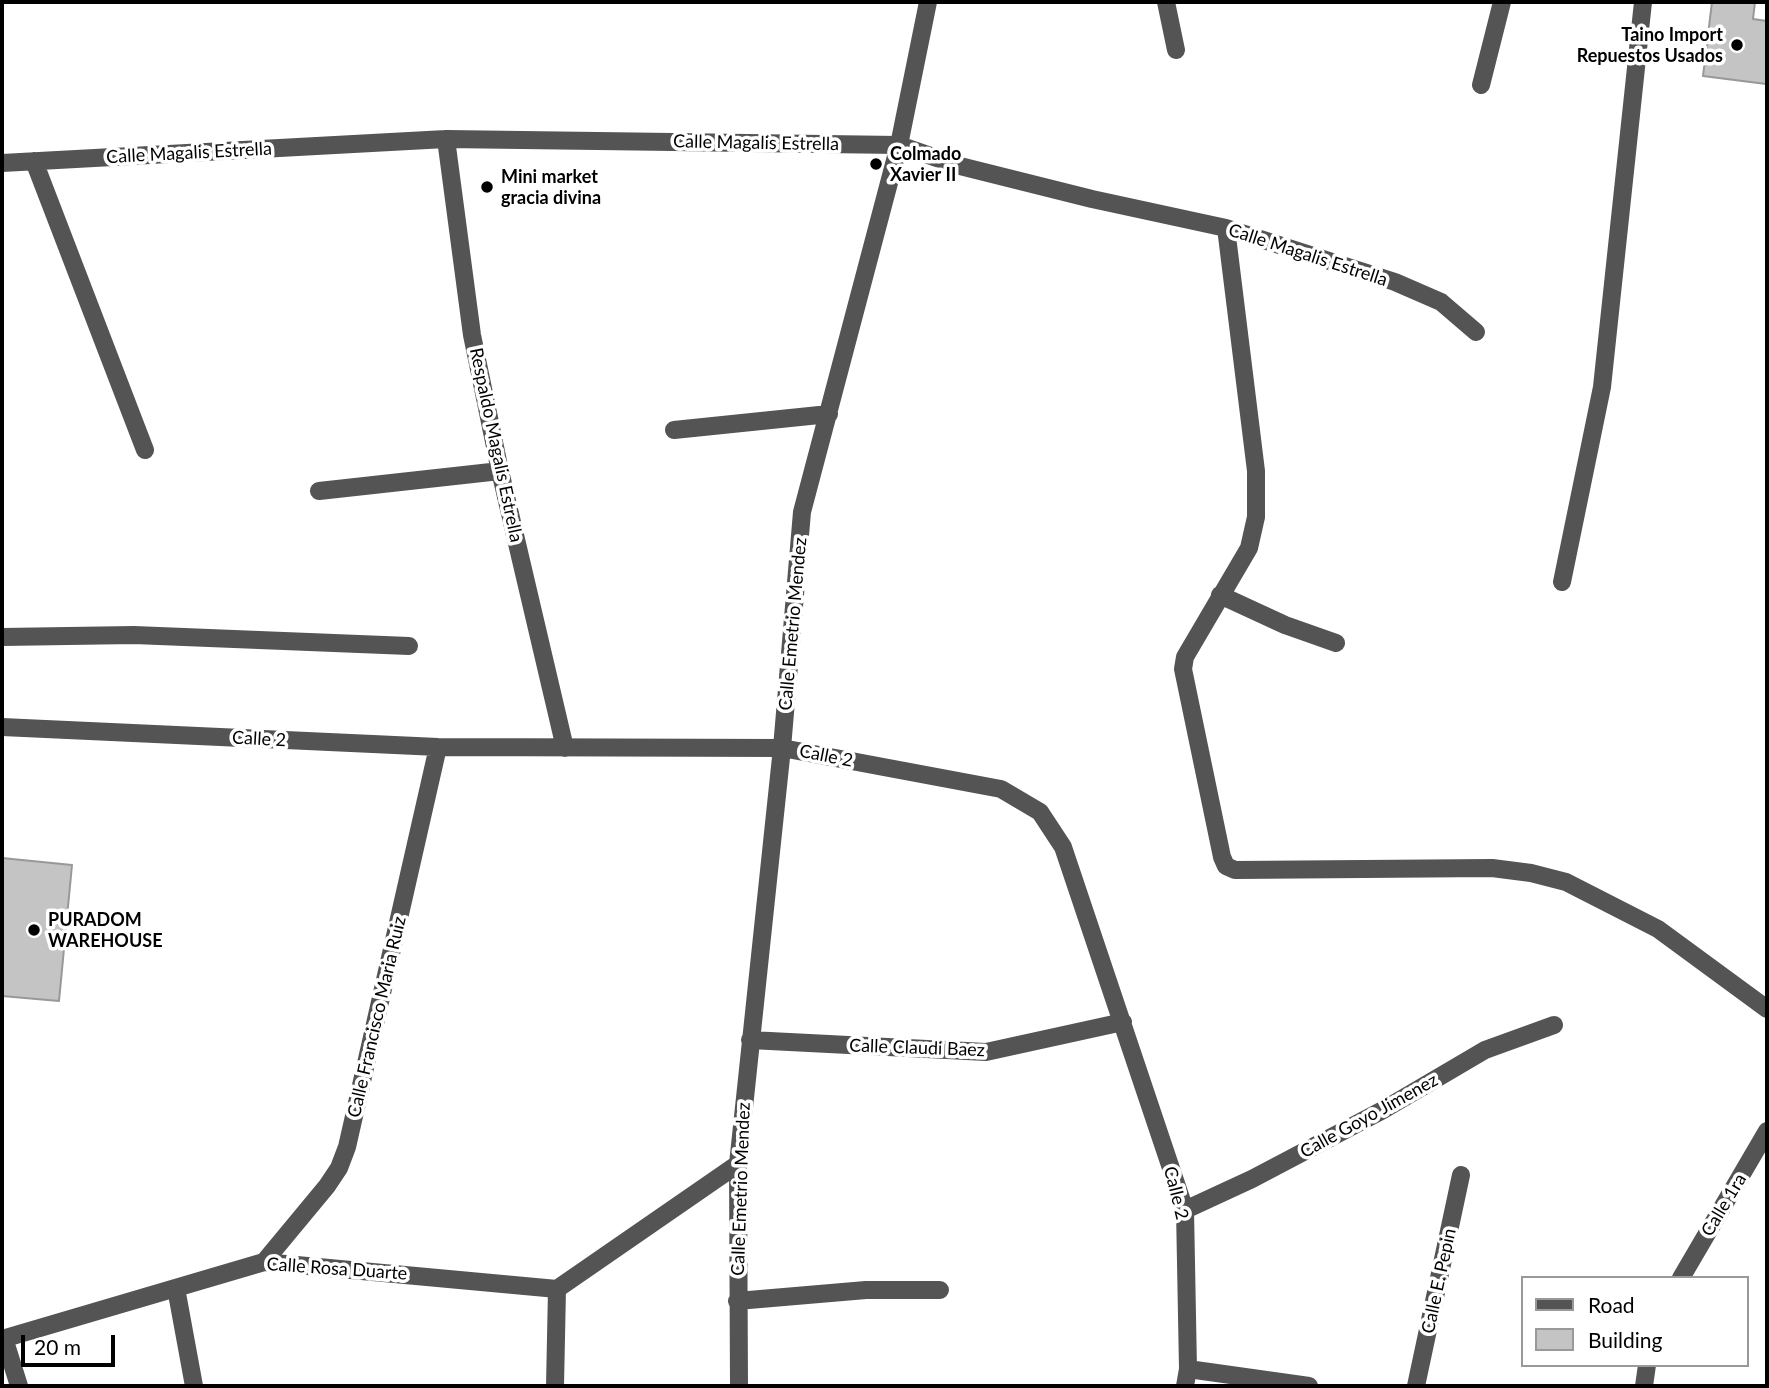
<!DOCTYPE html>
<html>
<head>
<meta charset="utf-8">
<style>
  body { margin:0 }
  #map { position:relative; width:1769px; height:1388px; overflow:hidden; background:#fff; font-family:Lato,sans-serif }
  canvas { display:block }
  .frame { position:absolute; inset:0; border:4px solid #000; pointer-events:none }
  .legend { position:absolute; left:1521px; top:1276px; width:228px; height:91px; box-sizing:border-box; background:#fff; border:2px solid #999; margin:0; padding:9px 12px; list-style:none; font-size:21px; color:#000 }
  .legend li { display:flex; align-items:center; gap:14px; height:35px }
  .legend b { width:35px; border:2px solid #999 }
  .scale { position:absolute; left:21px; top:1335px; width:94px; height:32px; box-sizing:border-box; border:4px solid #000; border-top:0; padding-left:9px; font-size:21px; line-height:24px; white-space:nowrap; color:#000; -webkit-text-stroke:5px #fff; paint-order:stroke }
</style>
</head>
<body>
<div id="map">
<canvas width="1769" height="1388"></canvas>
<div class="frame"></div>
<ul class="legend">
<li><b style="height:9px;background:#545454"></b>Road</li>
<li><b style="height:19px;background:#c4c4c4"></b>Building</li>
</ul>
<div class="scale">20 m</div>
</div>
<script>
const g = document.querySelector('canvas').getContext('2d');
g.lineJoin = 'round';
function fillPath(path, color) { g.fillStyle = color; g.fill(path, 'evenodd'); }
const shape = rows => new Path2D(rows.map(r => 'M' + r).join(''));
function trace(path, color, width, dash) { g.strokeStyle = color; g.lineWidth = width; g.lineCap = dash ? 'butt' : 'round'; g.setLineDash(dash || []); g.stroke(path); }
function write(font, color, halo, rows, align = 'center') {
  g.font = font + ' Lato,sans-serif'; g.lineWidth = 7; g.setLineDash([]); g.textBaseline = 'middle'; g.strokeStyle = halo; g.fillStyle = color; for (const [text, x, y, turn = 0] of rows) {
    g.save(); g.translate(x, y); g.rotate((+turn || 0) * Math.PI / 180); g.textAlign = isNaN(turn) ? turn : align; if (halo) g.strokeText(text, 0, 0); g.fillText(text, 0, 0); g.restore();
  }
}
const building = shape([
  [1712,2,1755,2,1753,19,1767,21,1766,84,1703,76,1712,2],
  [2,858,72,865,59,1001,2,996,2,858]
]);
fillPath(building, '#c4c4c4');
trace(building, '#989898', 2);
trace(shape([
  [1166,2,1176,50],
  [1481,85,1502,2],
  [446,139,472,335,500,471,565,748],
  [34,161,145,450],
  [2,163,446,139,899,145,960,166,1092,199,1226,228,1395,282,1441,302,1476,332],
  [1226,228,1256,471,1256,517,1249,548,1185,657,1183,669,1222,857,1226,866,1235,870,1492,868,1531,873,1566,882,1658,929,1767,1009],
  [674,430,829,414],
  [319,491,500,471],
  [1562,582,1602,387,1643,2],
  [1220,595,1285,625,1336,643],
  [2,637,134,635,409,646],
  [2,727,438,747,782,748,1001,789,1040,812,1063,847,1185,1210,1188,1369,1185,1386],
  [750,1040,986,1052,1123,1022],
  [1185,1210,1252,1179,1383,1110,1485,1050,1554,1025],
  [264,1262,327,1186,339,1168,347,1147,438,747],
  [1681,1278,1767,1131],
  [176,1288,194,1386],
  [737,1301,866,1290,940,1290],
  [4,1338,19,1386],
  [2,1339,264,1262,557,1289],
  [1188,1369,1309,1386],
  [555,1386,557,1289,738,1164],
  [739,1386,738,1164,782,748,802,512,899,145,928,2],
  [1416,1386,1461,1175],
  [1644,1386,1647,1365]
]), '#545454', 18);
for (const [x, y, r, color] of [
  [1737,45,7,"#000"],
  [876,164,7,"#000"],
  [487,187,7,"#000"],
  [34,930,7,"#000"]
]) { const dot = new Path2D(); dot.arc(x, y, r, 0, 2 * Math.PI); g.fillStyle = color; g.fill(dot); trace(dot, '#fff', 2.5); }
write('bold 18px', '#000', '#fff', [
  ["Taino Import",1723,35,"right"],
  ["Repuestos Usados",1723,56,"right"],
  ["Colmado",890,154],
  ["Xavier II",890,175],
  ["Mini market",501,177],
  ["gracia divina",501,198],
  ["PURADOM",48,920],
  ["WAREHOUSE",48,941]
], 'left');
write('18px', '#000', '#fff', [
  ["Calle Magalis Estrella",756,143,1],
  ["Calle Magalis Estrella",189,153,-3],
  ["Calle Magalis Estrella",1308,255,18],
  ["Respaldo Magalis Estrella",496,445,78],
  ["Calle Emetrio Mendez",793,624,-85],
  ["Calle 2",259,739,3],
  ["Calle 2",826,756,11],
  ["Calle Francisco Maria Ruiz",377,1017,-77],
  ["Calle Claudi Baez",917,1048,2],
  ["Calle Goyo Jimenez",1369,1116,-29],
  ["Calle Emetrio Mendez",741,1189,-88],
  ["Calle 2",1176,1193,76],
  ["Calle 1ra",1724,1205,-59],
  ["Calle Rosa Duarte",337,1269,4],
  ["Calle E. Pepin",1439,1281,-78]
]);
</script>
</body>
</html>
